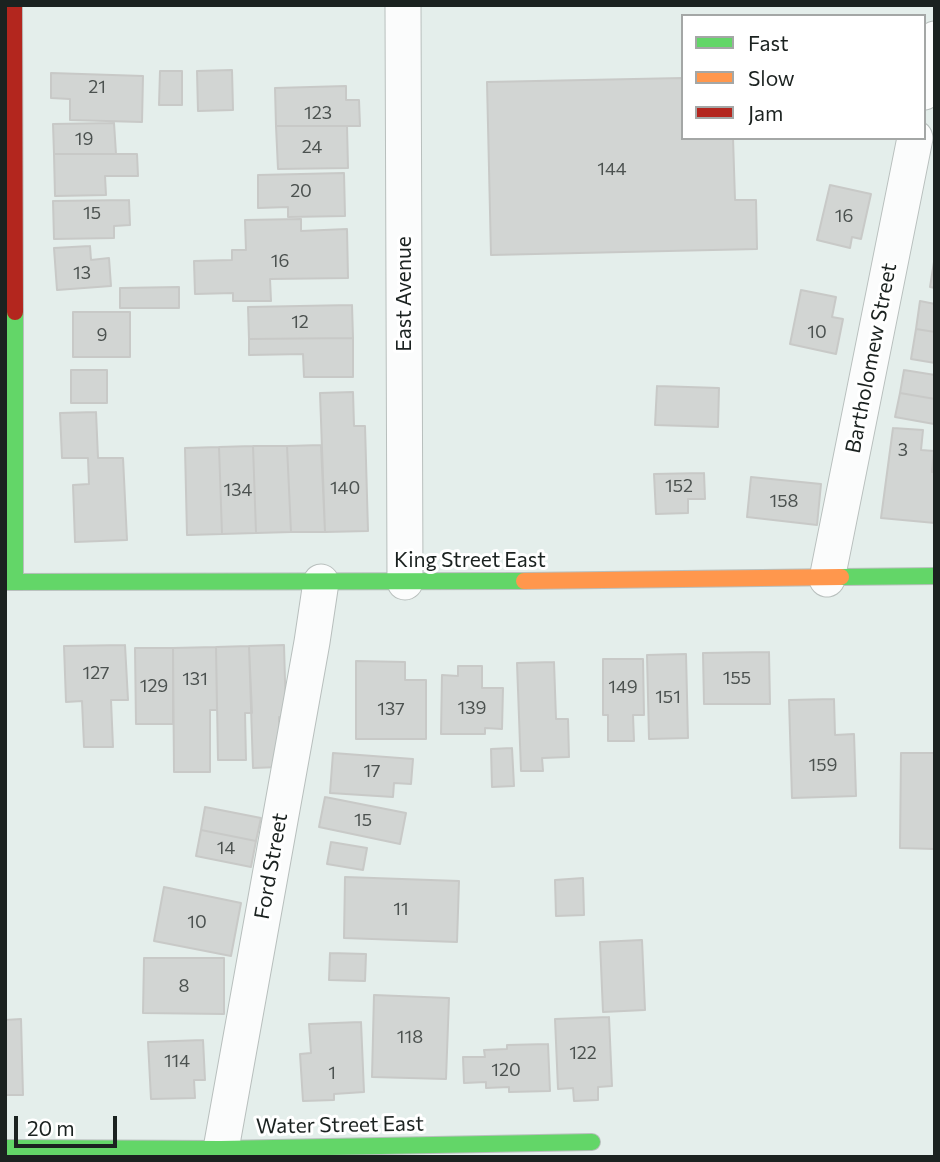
<!DOCTYPE html>
<html>
<head>
<meta charset="utf-8">
<style>
  body { margin:0 }
  #map { position:relative; width:940px; height:1162px; overflow:hidden; background:#e4eeeb; font-family:Commissioner,sans-serif }
  canvas { display:block }
  .frame { position:absolute; inset:0; border:7px solid #1b2220; pointer-events:none }
  .legend { position:absolute; left:681px; top:14px; width:245px; height:126px; box-sizing:border-box; background:#fff; border:2px solid #a4a7a6; margin:0; padding:9px 12px; list-style:none; font-size:21px; color:#1b2220 }
  .legend li { display:flex; align-items:center; gap:14px; height:35px }
  .legend b { width:35px; border:2px solid #a4a7a6 }
  .scale { position:absolute; left:14px; top:1116px; width:103px; height:32px; box-sizing:border-box; border:4px solid #1b2220; border-top:0; padding-left:9px; font-size:21px; line-height:24px; white-space:nowrap; color:#1b2220; -webkit-text-stroke:5px #fff; paint-order:stroke }
</style>
</head>
<body>
<div id="map">
<canvas width="940" height="1162"></canvas>
<div class="frame"></div>
<ul class="legend">
<li><b style="height:9px;background:#63d668"></b>Fast</li>
<li><b style="height:9px;background:#ff974d"></b>Slow</li>
<li><b style="height:9px;background:#b3261e"></b>Jam</li>
</ul>
<div class="scale">20 m</div>
</div>
<script>
const g = document.querySelector('canvas').getContext('2d');
g.lineJoin = 'round';
function fillPath(path, color) { g.fillStyle = color; g.fill(path, 'evenodd'); }
const shape = rows => new Path2D(rows.map(r => 'M' + r).join(''));
function trace(path, color, width, dash) { g.strokeStyle = color; g.lineWidth = width; g.lineCap = dash ? 'butt' : 'round'; g.setLineDash(dash || []); g.stroke(path); }
function write(font, color, halo, rows, align = 'center') {
  g.font = font + ' Commissioner,sans-serif'; g.lineWidth = 6; g.setLineDash([]); g.textBaseline = 'middle'; g.strokeStyle = halo; g.fillStyle = color; for (const [text, x, y, turn = 0] of rows) {
    g.save(); g.translate(x, y); g.rotate((+turn || 0) * Math.PI / 180); g.textAlign = isNaN(turn) ? turn : align; if (halo) g.strokeText(text, 0, 0); g.fillText(text, 0, 0); g.restore();
  }
}
const building = shape([
  [232,70,233,110,198,111,197,71,232,70],
  [160,71,182,71,182,105,159,105,160,71],
  [51,73,143,76,142,122,70,120,70,99,51,98,51,73],
  [683,78,683,138,733,138,735,200,756,200,757,249,491,255,487,82,683,78],
  [346,86,346,100,359,100,360,126,276,126,275,88,346,86],
  [114,123,116,154,54,154,53,124,114,123],
  [276,126,347,126,348,168,278,169,276,126],
  [54,154,137,154,138,176,105,176,106,195,55,196,54,154],
  [344,173,345,216,288,217,288,207,258,208,258,175,344,173],
  [830,185,871,194,861,239,852,237,850,248,817,240,830,185],
  [129,200,130,225,114,226,114,238,54,239,53,201,129,200],
  [301,219,301,231,347,229,348,278,270,279,271,301,233,301,233,293,195,294,194,261,232,260,232,250,246,250,245,220,301,219],
  [90,246,91,260,109,258,111,286,57,290,54,248,90,246],
  [934,262,935,262,935,288,930,287,934,262],
  [179,287,179,308,120,308,120,288,179,287],
  [801,290,836,297,832,317,843,319,836,354,790,344,801,290],
  [920,301,935,304,935,332,916,329,920,301],
  [352,305,353,338,249,339,248,307,352,305],
  [73,312,130,312,130,357,73,357,73,312],
  [916,329,935,332,935,363,911,359,916,329],
  [353,338,353,377,304,377,303,354,249,355,249,339,353,338],
  [71,370,107,370,107,403,71,403,71,370],
  [904,370,935,375,935,399,900,393,904,370],
  [657,386,719,388,718,427,655,425,657,386],
  [353,392,354,426,365,426,368,531,325,532,320,393,353,392],
  [900,393,935,399,934,424,895,417,900,393],
  [96,412,98,458,123,458,127,540,75,542,73,485,89,484,88,458,62,458,60,413,96,412],
  [893,428,923,430,921,450,934,451,932,472,935,472,935,523,881,518,893,428],
  [321,445,325,532,291,532,287,446,321,445],
  [253,446,256,533,222,534,219,447,253,446],
  [253,446,287,446,291,532,256,533,253,446],
  [219,447,222,534,187,535,185,448,219,447],
  [704,473,705,499,688,499,688,513,656,514,654,474,704,473],
  [751,477,821,484,817,525,747,517,751,477],
  [125,645,128,700,111,700,113,747,84,747,82,701,66,702,64,646,125,645],
  [284,645,286,717,279,717,280,767,253,768,249,646,284,645],
  [249,646,252,713,245,713,246,760,218,760,216,647,249,646],
  [216,647,217,710,210,710,210,772,174,772,173,648,216,647],
  [135,648,173,648,173,724,136,724,135,648],
  [769,652,770,704,704,704,703,653,769,652],
  [686,654,688,738,649,739,647,655,686,654],
  [603,659,643,659,644,715,633,715,634,741,608,741,608,715,603,715,603,659],
  [356,661,405,662,405,680,426,680,426,739,356,739,356,661],
  [554,662,556,719,568,719,569,757,542,758,543,771,521,771,517,663,554,662],
  [458,666,482,666,482,688,503,688,502,729,485,728,485,734,441,734,442,675,458,676,458,666],
  [834,699,835,735,854,734,856,796,792,798,789,700,834,699],
  [512,748,514,786,492,787,491,749,512,748],
  [333,753,413,759,411,784,394,783,393,797,330,793,333,753],
  [901,753,935,753,935,849,900,848,901,753],
  [325,797,406,813,400,844,319,827,325,797],
  [205,807,261,818,256,841,201,830,205,807],
  [201,830,256,841,251,867,196,856,201,830],
  [331,842,367,848,363,870,327,864,331,842],
  [345,877,459,881,457,942,344,938,345,877],
  [583,878,584,915,556,916,555,880,583,878],
  [164,887,241,903,231,956,154,941,164,887],
  [642,940,645,1010,603,1012,600,942,642,940],
  [330,953,366,954,365,981,329,980,330,953],
  [144,958,224,958,224,1014,143,1013,144,958],
  [374,995,449,998,446,1079,372,1077,374,995],
  [609,1017,612,1086,598,1087,598,1100,574,1101,573,1088,558,1089,555,1019,609,1017],
  [21,1019,23,1095,5,1095,5,1020,21,1019],
  [361,1022,364,1092,334,1094,334,1100,303,1101,300,1054,311,1053,309,1024,361,1022],
  [203,1040,205,1080,194,1080,195,1098,151,1099,148,1042,203,1040],
  [548,1044,550,1091,509,1092,509,1087,486,1088,486,1082,464,1083,463,1057,485,1057,484,1050,507,1049,507,1045,548,1044]
]);
fillPath(building, '#d2d5d3');
trace(building, '#c8c9c7', 2);
const street = shape([
  [403,5,405,582],
  [924,92,935,39],
  [827,579,915,138],
  [221,1149,312,642,321,582]
]);
const fast = shape([
  [15,312,15,582],
  [841,577,935,576],
  [5,582,524,581],
  [5,1148,221,1149,592,1142]
]);
const slow = shape([
  [524,581,841,577]
]);
const jam = shape([
  [14,5,15,312]
]);
trace(street, '#b8bfbd', 37);
trace(fast, '#b8bfbd', 18);
trace(slow, '#b8bfbd', 18);
trace(jam, '#b8bfbd', 18);
trace(street, '#fbfcfc', 35);
trace(fast, '#63d668', 16);
trace(slow, '#ff974d', 16);
trace(jam, '#b3261e', 16);
write('18px', '#4c5250', null, [
  ["21",97,87],
  ["123",318,113],
  ["19",84,139],
  ["24",312,147],
  ["144",612,169],
  ["20",301,191],
  ["15",92,213],
  ["16",844,216],
  ["16",280,261],
  ["13",82,273],
  ["12",300,322],
  ["10",817,332],
  ["9",102,335],
  ["3",903,450],
  ["152",679,486],
  ["140",345,488],
  ["134",238,490],
  ["158",784,501],
  ["127",96,673],
  ["155",737,678],
  ["131",195,679],
  ["129",154,686],
  ["149",623,687],
  ["151",668,697],
  ["139",472,708],
  ["137",391,709],
  ["159",823,765],
  ["17",372,771],
  ["15",363,820],
  ["14",226,848],
  ["11",401,909],
  ["10",197,922],
  ["8",184,986],
  ["118",410,1037],
  ["122",583,1053],
  ["114",177,1061],
  ["120",506,1070],
  ["1",332,1073]
]);
write('21px', '#1b2220', '#fff', [
  ["East Avenue",404,294,-90],
  ["Bartholomew Street",871,358,-79],
  ["King Street East",470,560],
  ["Ford Street",271,866,-80],
  ["Water Street East",340,1125,-1]
]);
</script>
</body>
</html>
